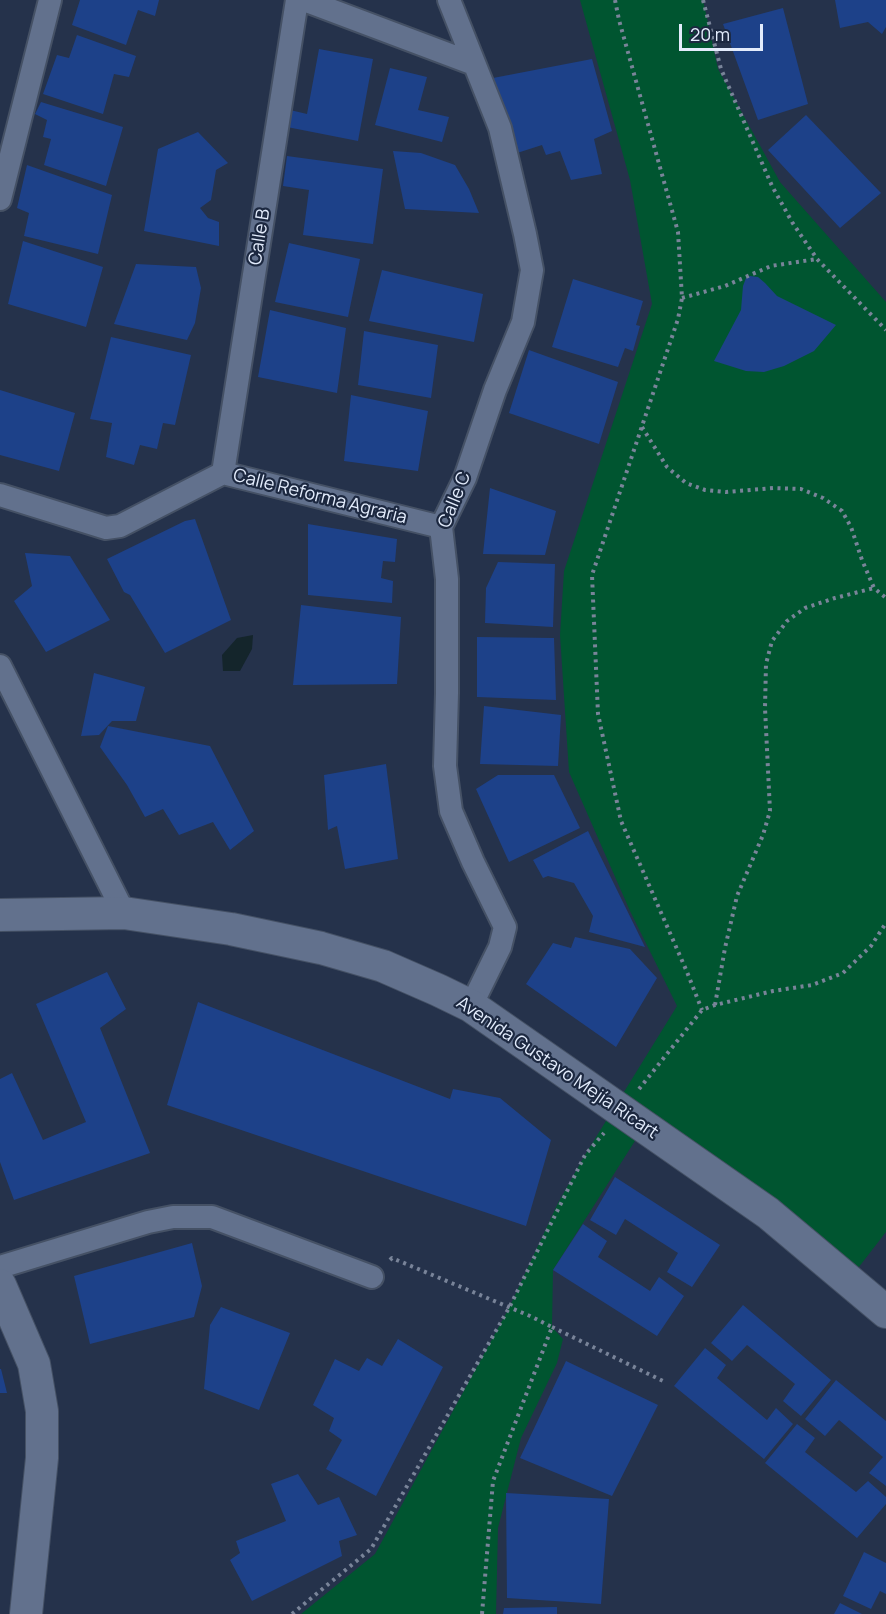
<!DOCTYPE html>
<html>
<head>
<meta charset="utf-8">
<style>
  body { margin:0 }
  #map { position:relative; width:886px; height:1614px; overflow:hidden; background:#25324b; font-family:Manrope,sans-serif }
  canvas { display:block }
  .scale { position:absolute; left:679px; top:24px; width:84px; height:27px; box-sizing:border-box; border:3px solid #e3ecfc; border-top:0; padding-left:8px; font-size:18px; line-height:21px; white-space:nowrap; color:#e3ecfc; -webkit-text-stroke:4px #1c2840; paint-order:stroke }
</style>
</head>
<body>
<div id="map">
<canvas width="886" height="1614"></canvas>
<div class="scale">20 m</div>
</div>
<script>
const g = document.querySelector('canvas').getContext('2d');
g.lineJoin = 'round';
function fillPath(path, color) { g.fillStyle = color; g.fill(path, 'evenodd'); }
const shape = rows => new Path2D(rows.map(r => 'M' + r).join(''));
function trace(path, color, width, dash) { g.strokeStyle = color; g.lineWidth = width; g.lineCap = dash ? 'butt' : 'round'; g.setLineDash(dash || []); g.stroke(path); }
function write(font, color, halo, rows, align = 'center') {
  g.font = font + ' Manrope,sans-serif'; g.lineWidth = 4.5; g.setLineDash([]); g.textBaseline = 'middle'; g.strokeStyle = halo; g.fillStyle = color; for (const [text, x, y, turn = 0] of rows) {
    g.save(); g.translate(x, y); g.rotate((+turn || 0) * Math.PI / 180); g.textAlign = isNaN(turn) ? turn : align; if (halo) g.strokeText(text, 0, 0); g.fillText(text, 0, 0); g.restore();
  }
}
fillPath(shape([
  [580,0,703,0,718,69,780,182,886,302,886,1232,855,1272,647,1122,553,1270,552,1327,563,1339,557,1363,521,1438,498,1528,496,1614,301,1614,375,1554,509,1308,558,1203,585,1155,677,1006,630,911,569,772,560,635,564,571,652,304,630,180]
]), '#005530');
fillPath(shape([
  [253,635,252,649,240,671,223,671,222,655,237,638]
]), '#14252b');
fillPath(shape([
  [80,0,159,0,155,16,138,10,126,45,72,25],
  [835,0,886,0,886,27,882,34,868,22,840,28],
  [783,8,808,104,758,120,723,24],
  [77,35,136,56,129,77,114,74,103,114,43,94,57,55,69,58],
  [319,49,373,59,358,141,287,127,290,110,307,114],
  [592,59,612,131,594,139,602,174,571,180,560,151,546,155,542,145,517,153,493,78],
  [390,68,427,77,418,110,449,117,442,142,375,125],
  [41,102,123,127,106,186,44,165,51,139,43,137,47,120,35,114],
  [806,115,881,193,840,228,768,150],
  [198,132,228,163,216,170,211,200,200,208,208,218,219,222,219,246,144,231,158,149],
  [393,151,421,153,455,165,469,189,479,213,405,209],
  [287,156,383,169,373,244,303,235,309,190,283,186],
  [27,165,112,195,98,254,24,236,29,213,17,208],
  [23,241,103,267,86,327,8,304],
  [289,243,360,259,348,317,275,302],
  [136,264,196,267,201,288,195,323,187,340,114,324],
  [382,270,483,294,474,342,369,321],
  [750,276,758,277,765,283,777,296,836,325,814,351,784,366,764,372,746,371,714,361,741,310,743,286,746,278],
  [573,279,643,301,636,325,640,326,633,351,625,348,618,367,552,347],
  [270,310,346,328,337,393,258,377],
  [364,331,438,345,431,398,358,385],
  [111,337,191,355,175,425,163,423,157,449,140,445,134,465,106,457,112,423,90,419],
  [529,350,618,382,599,444,509,413],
  [0,390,75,413,59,471,0,455],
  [351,395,428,411,418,471,344,461],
  [490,488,556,511,545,555,483,554],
  [195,519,231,620,165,653,130,595,124,592,107,559,185,521],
  [308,524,397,539,395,562,383,561,381,578,393,581,392,603,308,595],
  [25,553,70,556,110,620,46,652,14,601,32,586],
  [498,562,555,564,553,627,485,623,486,588],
  [301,605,401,617,397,684,293,685],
  [477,637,554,638,556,700,477,697],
  [94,673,145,687,136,721,112,721,99,735,81,736],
  [484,706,561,715,558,766,480,764],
  [108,726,210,746,254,831,230,850,213,822,179,835,163,809,145,817,127,785,100,747],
  [386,764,398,859,345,869,337,826,328,830,324,775],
  [498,775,554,775,580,828,509,862,476,789],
  [588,831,645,947,589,932,593,916,574,883,548,876,543,878,533,860],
  [575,937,630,949,657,978,616,1047,526,984,553,943,571,948],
  [107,972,126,1009,100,1028,150,1153,14,1200,0,1162,0,1079,12,1073,43,1140,86,1122,36,1004],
  [198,1002,450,1099,453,1089,500,1098,551,1140,526,1226,167,1105],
  [615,1177,720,1245,692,1287,667,1272,678,1253,625,1219,616,1235,590,1220],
  [583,1224,607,1241,598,1257,650,1291,659,1277,684,1296,657,1336,553,1270],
  [192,1243,202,1286,194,1317,90,1344,74,1276],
  [743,1305,831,1380,801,1416,783,1401,795,1384,747,1345,732,1361,711,1343],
  [221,1307,290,1333,259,1410,204,1389,210,1325],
  [398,1339,443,1367,376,1496,326,1469,342,1440,329,1431,334,1418,313,1405,335,1359,359,1371,367,1358,382,1366],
  [705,1348,726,1365,717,1378,767,1420,776,1408,793,1424,764,1459,674,1386],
  [566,1361,658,1405,612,1496,520,1458],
  [0,1369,1,1369,7,1393,0,1393],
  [836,1380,886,1421,886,1486,869,1473,883,1457,839,1420,825,1436,805,1419],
  [797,1424,815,1438,805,1452,856,1492,868,1481,886,1497,886,1504,857,1538,765,1463],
  [298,1474,318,1505,339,1497,357,1535,339,1541,342,1556,252,1601,230,1560,240,1553,236,1541,286,1521,271,1484],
  [506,1493,609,1499,601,1604,507,1598],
  [864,1552,886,1563,886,1594,880,1591,871,1609,843,1596],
  [840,1603,862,1614,834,1614],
  [557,1607,557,1614,503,1614,504,1608]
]), '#1d4189');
const street = shape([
  [304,0,474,64],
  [449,0,500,128,525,234,532,270,523,322,495,390,465,478,441,527,447,579,447,693,445,766,451,811,473,862,505,927,500,947,471,1006],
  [0,199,50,0],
  [223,473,297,0],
  [0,495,106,528,120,526,223,473,441,527],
  [0,666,124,913],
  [0,1267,148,1222,173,1217,212,1217,372,1277]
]);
const secondary = shape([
  [0,915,124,913,231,929,321,948,383,966,438,990,471,1006,768,1213,886,1312],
  [0,1285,34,1364,42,1411,42,1458,26,1614]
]);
trace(street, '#455165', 26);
trace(secondary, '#455165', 34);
trace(shape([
  [615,0,619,20,678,232,682,298,678,319,592,575,598,714,621,821,687,972,702,1010],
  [703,0,721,69,772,186,792,222,817,259,886,330],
  [682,298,725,286,771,266,817,259],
  [642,427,667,467,686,483,705,490,726,492,773,488,801,489,823,498,842,511,851,527,862,560,874,588,886,598],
  [715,1005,725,948,737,896,763,835,770,811,765,708,766,664,772,641,787,621,805,608,835,598,874,588],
  [639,1089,702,1010,715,1005,773,991,812,985,843,973,871,946,886,923],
  [390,1260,392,1258,530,1316,552,1327,493,1481,482,1614],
  [552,1327,663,1381],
  [292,1614,371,1549,509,1308,585,1155,604,1133]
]), '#798499', 4, [3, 4.5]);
trace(street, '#62718d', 22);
trace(secondary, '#62718d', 32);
write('18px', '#e3ecfc', '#1c2840', [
  ["Calle B",260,237,-81],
  ["Calle Reforma Agraria",320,497,14],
  ["Calle C",455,500,-68],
  ["Avenida Gustavo Mejía Ricart",557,1068,34]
]);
</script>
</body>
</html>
